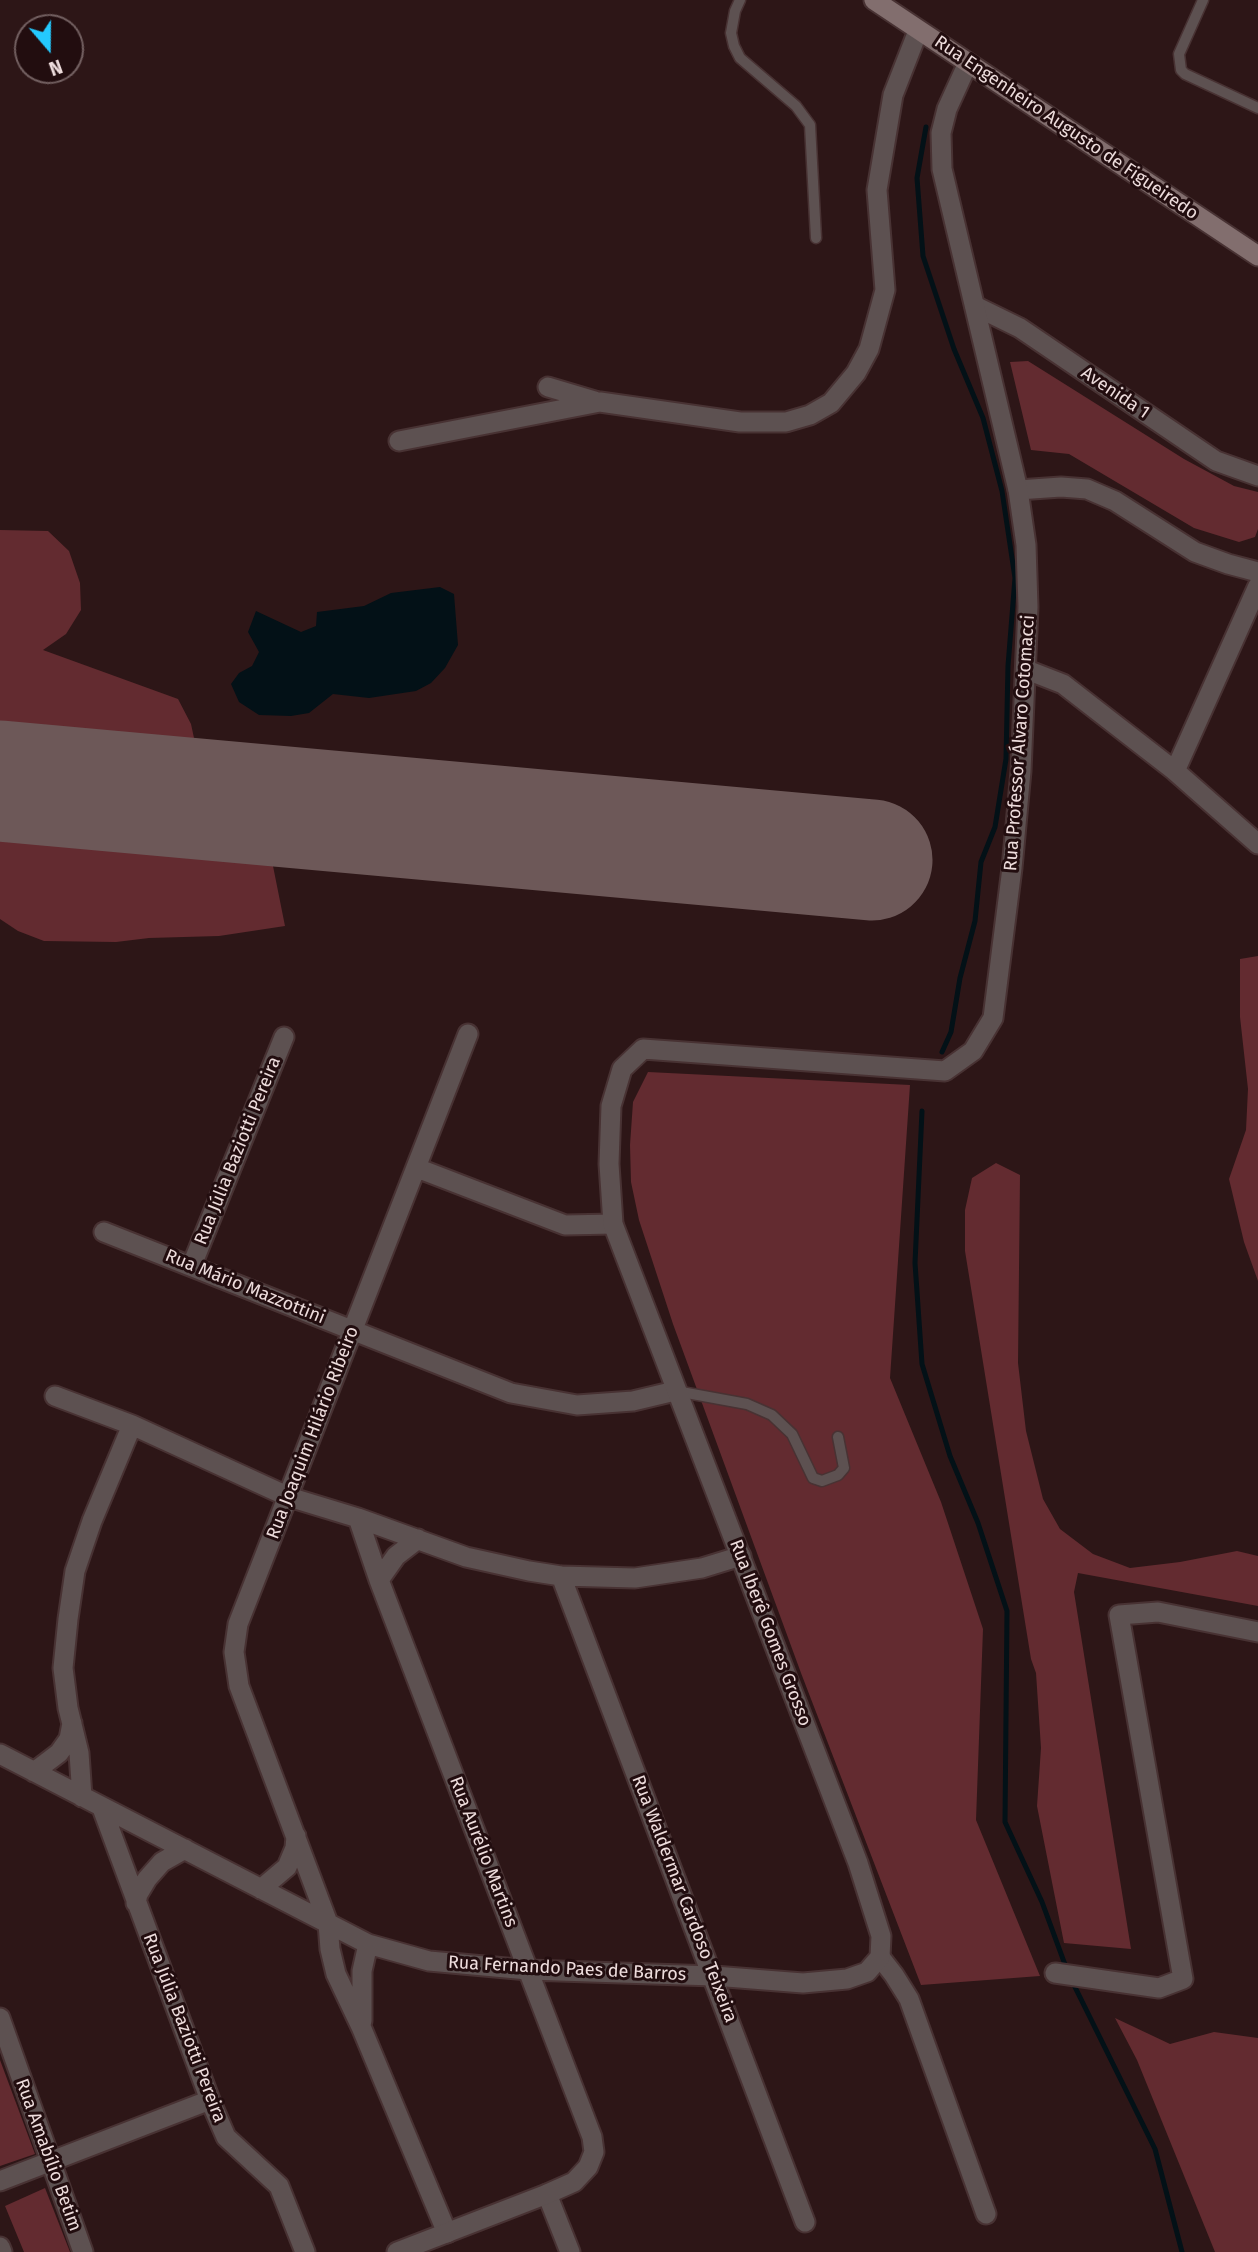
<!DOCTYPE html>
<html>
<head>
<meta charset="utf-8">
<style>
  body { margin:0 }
  #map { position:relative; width:1258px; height:2252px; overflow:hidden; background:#2d1617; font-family:"Fira Sans",sans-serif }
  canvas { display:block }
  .north { position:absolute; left:14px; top:14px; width:70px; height:70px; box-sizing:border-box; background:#220d0f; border:2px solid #736061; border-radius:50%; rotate:160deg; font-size:19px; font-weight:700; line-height:28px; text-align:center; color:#eddcdc }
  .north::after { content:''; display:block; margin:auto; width:24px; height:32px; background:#24c9fe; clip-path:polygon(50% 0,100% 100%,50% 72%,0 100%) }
</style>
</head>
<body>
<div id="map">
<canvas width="1258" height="2252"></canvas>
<div class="north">N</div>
</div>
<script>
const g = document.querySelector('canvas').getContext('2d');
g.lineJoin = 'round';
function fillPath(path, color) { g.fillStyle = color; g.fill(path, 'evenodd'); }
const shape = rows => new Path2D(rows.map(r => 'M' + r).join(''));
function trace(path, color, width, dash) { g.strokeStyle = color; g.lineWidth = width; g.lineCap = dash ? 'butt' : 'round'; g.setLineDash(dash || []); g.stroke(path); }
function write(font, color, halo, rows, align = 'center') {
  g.font = font + ' "Fira Sans",sans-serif'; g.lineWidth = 6; g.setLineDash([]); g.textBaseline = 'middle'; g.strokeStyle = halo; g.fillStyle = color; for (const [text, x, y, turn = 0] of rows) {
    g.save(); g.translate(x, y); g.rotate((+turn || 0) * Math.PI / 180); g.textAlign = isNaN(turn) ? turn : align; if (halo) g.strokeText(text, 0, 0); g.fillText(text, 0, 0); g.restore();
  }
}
fillPath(shape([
  [1028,361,1184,459,1234,486,1258,492,1258,529,1255,537,1239,542,1194,528,1069,454,1031,450,1010,362],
  [0,530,48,531,69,551,80,583,81,610,66,634,43,650,178,699,191,724,197,752,169,758,142,756,113,751,83,750,26,736,0,735],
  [0,787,152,798,180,803,263,834,272,861,285,926,219,936,149,938,116,942,44,941,18,931,0,919],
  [1258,956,1258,1281,1244,1242,1229,1179,1246,1130,1248,1089,1240,1017,1240,959],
  [648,1072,910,1085,890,1378,941,1502,983,1629,976,1820,1040,1976,921,1985,801,1673,673,1324,639,1220,631,1182,630,1145,633,1102],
  [996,1163,1020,1175,1018,1363,1026,1431,1043,1499,1060,1529,1093,1554,1130,1568,1180,1562,1237,1551,1258,1556,1258,1606,1078,1573,1074,1592,1131,1949,1064,1943,1037,1806,1041,1748,1036,1673,1031,1659,965,1251,965,1210,972,1178],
  [1115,2018,1170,2044,1214,2032,1258,2038,1258,2252,1215,2252,1137,2060],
  [0,2060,35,2154,0,2166],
  [45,2188,70,2252,24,2252,5,2206]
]), '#632b30');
fillPath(shape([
  [440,587,454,594,458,645,445,668,431,683,416,691,369,698,333,694,309,713,291,716,259,715,239,702,231,684,239,673,252,666,259,652,248,632,256,611,301,632,316,626,317,612,364,606,391,593]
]), '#031117');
trace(shape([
  [926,127,917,178,923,256,954,349,983,418,1002,491,1015,578,1008,666,1006,759,995,827,981,862,975,921,960,978,951,1032,942,1052],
  [922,1111,915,1263,922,1364,950,1456,978,1523,1007,1611,1005,1822,1042,1902,1067,1970],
  [1071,1979,1155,2149,1182,2252]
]), '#031117', 5);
trace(shape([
  [0,781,872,860]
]), '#6d5858', 121);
const service = shape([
  [740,0,735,11,731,33,734,46,740,58,796,106,810,125,816,238],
  [1203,0,1179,54,1181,70,1185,74,1258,108],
  [676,1391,747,1404,772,1415,792,1434,813,1478,822,1481,838,1475,844,1468,838,1437]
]);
const minor = shape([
  [975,306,1020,328,1216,461,1258,476],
  [548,387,595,401],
  [399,441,600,402,740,422,786,422,810,415,831,403,856,373,869,349,885,290,877,190,893,95,918,31],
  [1018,490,1061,487,1087,489,1115,501,1195,552,1228,564,1258,572],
  [1027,670,1063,684,1175,771,1258,844],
  [1175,771,1258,586],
  [417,1168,565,1225,613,1224],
  [104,1232,511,1393,577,1405,633,1401,675,1391],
  [192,1265,284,1037],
  [55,1396,132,1425,289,1497,358,1518,466,1557,529,1571,561,1576,635,1578,702,1568,741,1556],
  [561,1576,805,2222],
  [379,1580,396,1556,418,1539],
  [0,1754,368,1944,429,1961,528,1970,379,1580,358,1518],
  [34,1772,59,1753,69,1739,72,1723],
  [82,1797,79,1753,68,1708,63,1668,68,1619,75,1571,92,1521,132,1425],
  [102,1808,210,2100,226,2137,279,2186,305,2252],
  [261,1889,287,1867,295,1848,296,1836],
  [136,1903,138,1894,147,1879,162,1862,185,1849],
  [880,1957,894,1975,909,1999,986,2214],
  [1055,1973,1159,1988,1183,1979,1119,1615,1158,1612,1258,1632],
  [0,2018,83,2252],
  [362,2021,362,1971,368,1944],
  [0,2181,210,2100],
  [547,2194,570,2252],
  [447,2233,362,2029,336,1974,330,1949,328,1923,239,1686,234,1652,238,1624,468,1034],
  [0,2247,2,2252]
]);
const tertiary = shape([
  [397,2252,547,2194,574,2182,588,2167,594,2152,592,2137,528,1970,714,1976,803,1983,847,1979,867,1972,880,1957,881,1936,858,1863,613,1224,609,1164,611,1106,622,1069,643,1049,945,1071,973,1051,993,1018,1012,868,1021,771,1028,607,1026,545,1018,490,942,169,941,133,947,109,968,63]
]);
const secondary = shape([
  [874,0,1258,256]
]);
trace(service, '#483233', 13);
trace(minor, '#483233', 23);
trace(tertiary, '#483233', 23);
trace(secondary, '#483233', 23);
trace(service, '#5d5151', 10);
trace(minor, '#5d5151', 19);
trace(tertiary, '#5d5151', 19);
trace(secondary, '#826e6e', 19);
write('18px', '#eddcdc', '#220d0f', [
  ["Rua Engenheiro Augusto de Figueiredo",1066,128,34],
  ["Avenida 1",1115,393,34],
  ["Rua Professor Álvaro Cotomacci",1020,743,-86],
  ["Rua Júlia Baziotti Pereira",238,1151,-68],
  ["Rua Mário Mazzottini",245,1287,22],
  ["Rua Joaquim Hilário Ribeiro",313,1433,-69],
  ["Rua Iberê Gomes Grosso",770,1633,69],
  ["Rua Aurélio Martins",483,1852,69],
  ["Rua Waldermar Cardoso Teixeira",684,1899,69],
  ["Rua Fernando Paes de Barros",567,1969,3],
  ["Rua Júlia Baziotti Pereira",184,2028,69],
  ["Rua Amabílio Betim",48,2155,70]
]);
</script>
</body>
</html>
